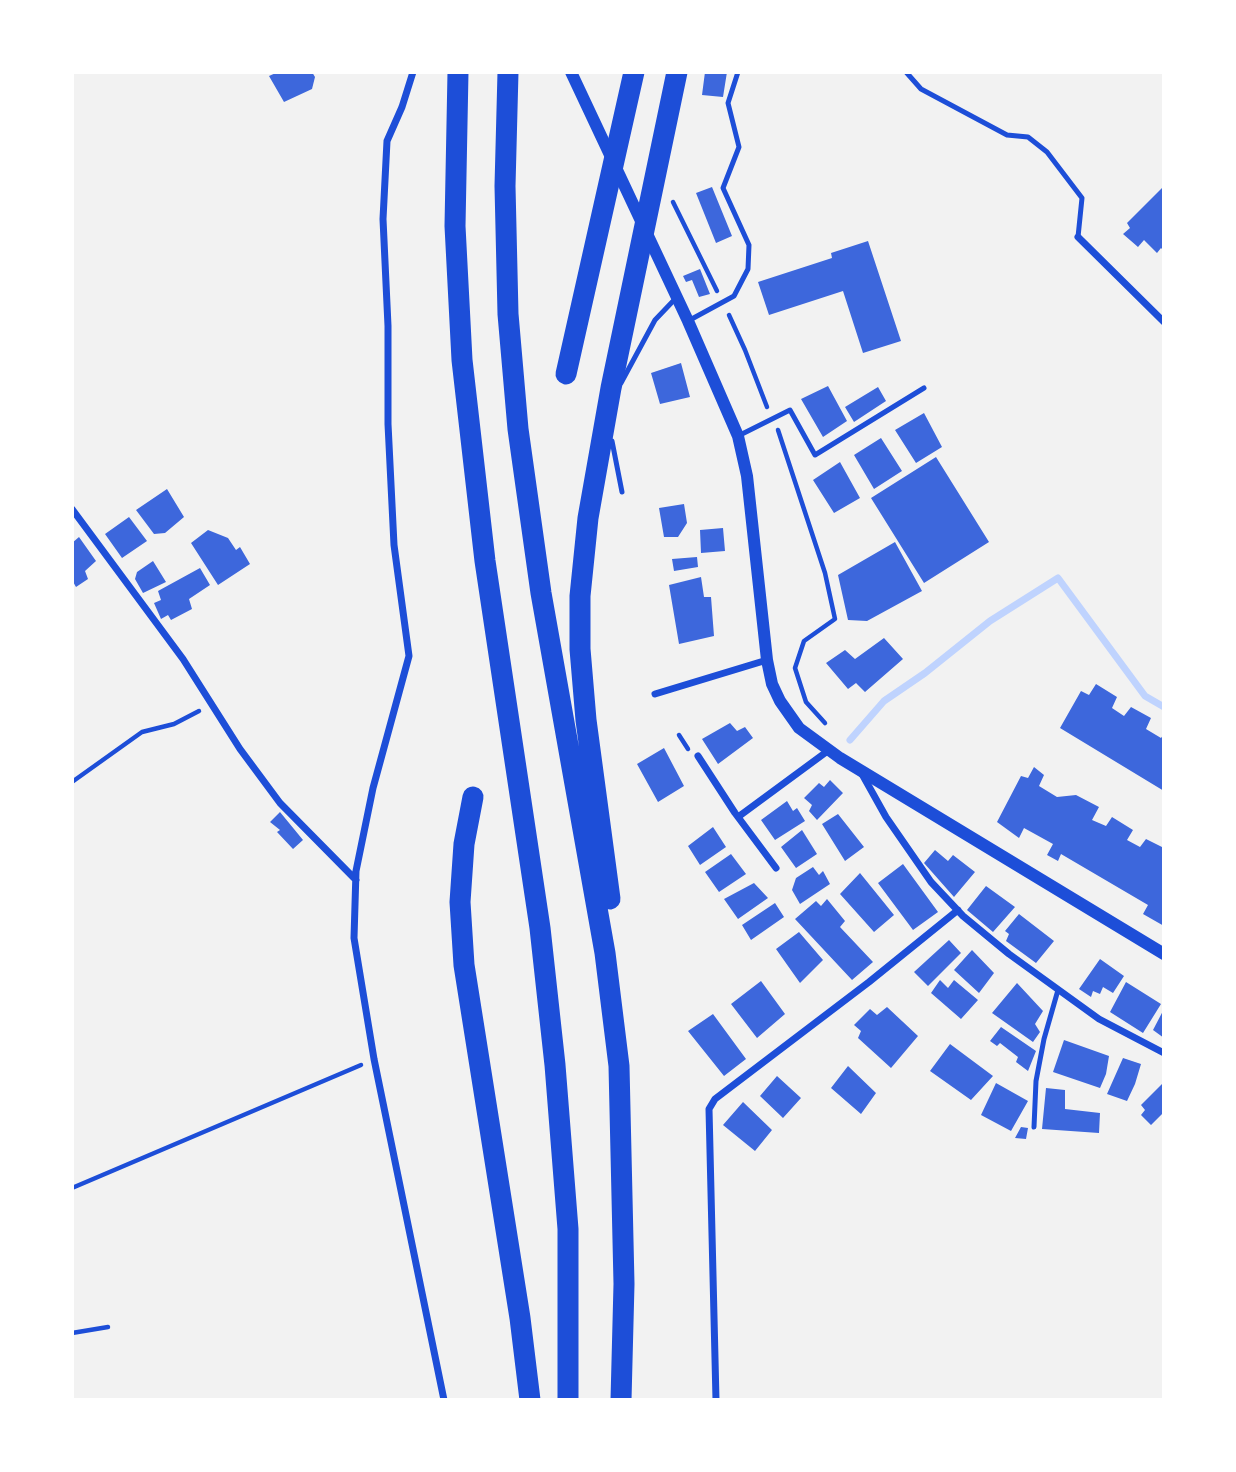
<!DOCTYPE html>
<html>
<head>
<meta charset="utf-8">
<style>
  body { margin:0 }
  #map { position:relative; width:1236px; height:1472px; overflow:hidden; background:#f2f2f2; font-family:Jost,sans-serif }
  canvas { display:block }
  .frame { position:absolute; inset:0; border:74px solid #fff; pointer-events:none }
</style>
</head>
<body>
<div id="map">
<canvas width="1236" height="1472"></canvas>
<div class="frame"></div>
</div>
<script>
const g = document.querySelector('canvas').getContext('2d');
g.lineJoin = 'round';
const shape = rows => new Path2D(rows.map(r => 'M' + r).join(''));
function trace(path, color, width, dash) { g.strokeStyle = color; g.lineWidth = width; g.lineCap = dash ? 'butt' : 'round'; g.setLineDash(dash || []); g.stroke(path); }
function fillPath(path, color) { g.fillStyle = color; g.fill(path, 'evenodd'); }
trace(shape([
  [850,740,884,701,925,673,990,621,1058,578,1145,696,1164,707]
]), '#bfd3fe', 7);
fillPath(shape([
  [278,72,312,72,315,77,312,89,284,102,269,76],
  [705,72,727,72,723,97,702,95],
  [1164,186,1164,251,1161,248,1157,253,1144,240,1138,247,1123,234,1130,228,1127,223],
  [712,187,732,236,716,243,696,193],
  [868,241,901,341,863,353,843,291,769,315,758,282,832,258,831,253],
  [700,269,710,294,699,297,692,280,686,282,683,276],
  [681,363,690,397,660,404,651,373],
  [828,386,847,421,823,437,801,399],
  [878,387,886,401,854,422,845,407],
  [924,413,942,447,916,463,895,430],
  [881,438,902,471,874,489,854,455],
  [936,457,989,542,924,583,871,498],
  [840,462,860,498,834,513,813,480],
  [167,489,184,517,165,533,154,534,136,510],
  [684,504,687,523,678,537,664,537,659,508],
  [129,517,147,541,122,558,105,534],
  [723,528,725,551,701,553,700,530],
  [208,530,228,538,236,550,240,547,250,564,218,585,191,543],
  [79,537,96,561,85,571,88,579,76,587,72,580,72,543],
  [895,542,922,591,867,621,848,620,838,575],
  [697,557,698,567,674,571,672,559],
  [153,561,166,582,143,593,135,579,137,572],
  [200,568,210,585,189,599,192,609,171,620,168,615,161,619,154,603,161,600,158,591],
  [701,577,704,597,711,597,714,636,679,644,669,585],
  [884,638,903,659,865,692,856,683,848,689,826,663,845,650,855,659],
  [1096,684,1117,697,1112,708,1124,716,1131,707,1151,718,1146,729,1161,738,1164,734,1164,791,1060,728,1081,691,1089,695],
  [730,723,737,731,745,727,753,738,718,764,702,739],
  [664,748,684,786,658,802,637,764],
  [1034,767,1044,775,1039,786,1057,797,1076,795,1099,807,1092,820,1106,826,1112,817,1133,830,1127,840,1140,847,1146,839,1164,848,1164,926,1143,914,1148,905,1061,854,1058,861,1047,855,1053,844,1024,828,1019,838,997,822,1021,776,1028,778],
  [830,780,843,793,817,820,809,811,812,805,804,798,819,783,824,787],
  [787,801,793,811,797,808,805,821,775,840,761,820],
  [280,812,303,840,293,849,277,832,280,830,270,822],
  [838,814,864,847,845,861,822,824],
  [713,827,726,847,700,865,688,846],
  [802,830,817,854,796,868,781,847],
  [935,850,948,861,953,855,975,872,954,897,924,863],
  [731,854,746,874,719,892,705,872],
  [903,864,938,912,913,930,878,883],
  [813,867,819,875,823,871,830,884,800,904,792,890,796,878],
  [860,873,894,915,874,932,840,894],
  [754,883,768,898,738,919,724,899],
  [986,886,1015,907,993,932,967,910],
  [827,899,845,921,840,927,873,962,852,980,795,919,816,901,821,906],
  [775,903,784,917,751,940,742,925],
  [1019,914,1054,941,1036,963,1006,941,1009,934,1005,931],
  [799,932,823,960,800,983,776,949],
  [949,940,961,953,928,986,914,972],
  [972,950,994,973,979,993,954,970],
  [1100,959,1124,976,1113,993,1103,987,1100,994,1093,991,1091,997,1079,989],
  [940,980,948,988,954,980,978,1000,961,1019,931,993],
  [761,981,785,1014,757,1038,731,1004],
  [1126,982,1161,1004,1143,1033,1110,1012],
  [1017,983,1043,1011,1035,1024,1040,1032,1033,1042,992,1013],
  [887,1007,918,1036,891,1068,858,1038,861,1031,854,1025,870,1009,877,1015],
  [1164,1009,1164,1038,1153,1030],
  [713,1014,746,1059,724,1076,688,1031],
  [1001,1027,1036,1051,1028,1071,1016,1062,1018,1057,1000,1043,997,1046,990,1041],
  [1064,1040,1109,1056,1106,1074,1100,1088,1053,1072],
  [950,1044,993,1076,971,1100,930,1071],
  [1123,1058,1141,1064,1135,1084,1127,1101,1107,1094],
  [848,1066,876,1093,861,1114,831,1088],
  [777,1076,801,1098,783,1118,760,1096],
  [1164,1082,1164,1112,1151,1125,1141,1115,1145,1110,1141,1105],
  [996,1083,1028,1101,1011,1131,981,1115],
  [1046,1088,1065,1090,1065,1109,1100,1113,1099,1133,1042,1129],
  [743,1102,772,1130,755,1151,723,1125],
  [1021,1127,1028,1128,1026,1139,1015,1138]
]), '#3d67dc');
trace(shape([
  [673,202,717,291],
  [729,315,745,350,767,407],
  [778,430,825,573,835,619,804,641,795,668,806,702,825,723],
  [679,735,688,749],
  [72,782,142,732,174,724,199,711],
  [72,1188,361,1065],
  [72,1333,108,1327]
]), '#1d4ed8', 4.5);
trace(shape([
  [906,72,921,89,1007,135,1028,137,1047,152,1082,198,1078,237],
  [688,321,734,296,748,269,749,245,723,188,739,147,728,103,738,72],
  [621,383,655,320,676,298],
  [738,436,790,410,815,455,924,388],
  [612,441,622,492],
  [1034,1127,1036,1081,1044,1039,1058,990]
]), '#1d4ed8', 5);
trace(shape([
  [413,72,402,107,387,141,383,219,388,326,388,424,394,545,409,656,373,788,356,871,354,938,374,1059,444,1400],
  [1078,237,1164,322],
  [72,509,183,659,240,749,280,803,356,880],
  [655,694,767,660],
  [698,756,735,813,776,868],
  [862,774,886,817,931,882,963,916,1009,954,1099,1019,1164,1053],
  [738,817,829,750],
  [716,1400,709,1109,715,1099,869,982,958,910]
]), '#1d4ed8', 7);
trace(shape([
  [571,72,688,321,738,436,747,476,767,660,772,684,780,701,799,728,840,758,1164,954]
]), '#1d4ed8', 12);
trace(shape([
  [458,72,455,226,462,360,485,561,540,928,555,1065,568,1229,568,1400],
  [508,72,505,186,508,314,518,429,541,593,605,953,619,1066,624,1284,621,1400],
  [566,374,634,72],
  [473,797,464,844,460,902,464,965,520,1318,530,1400],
  [610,899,586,720,580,649,580,596,588,518,611,388,677,72]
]), '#1d4ed8', 21);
</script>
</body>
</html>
